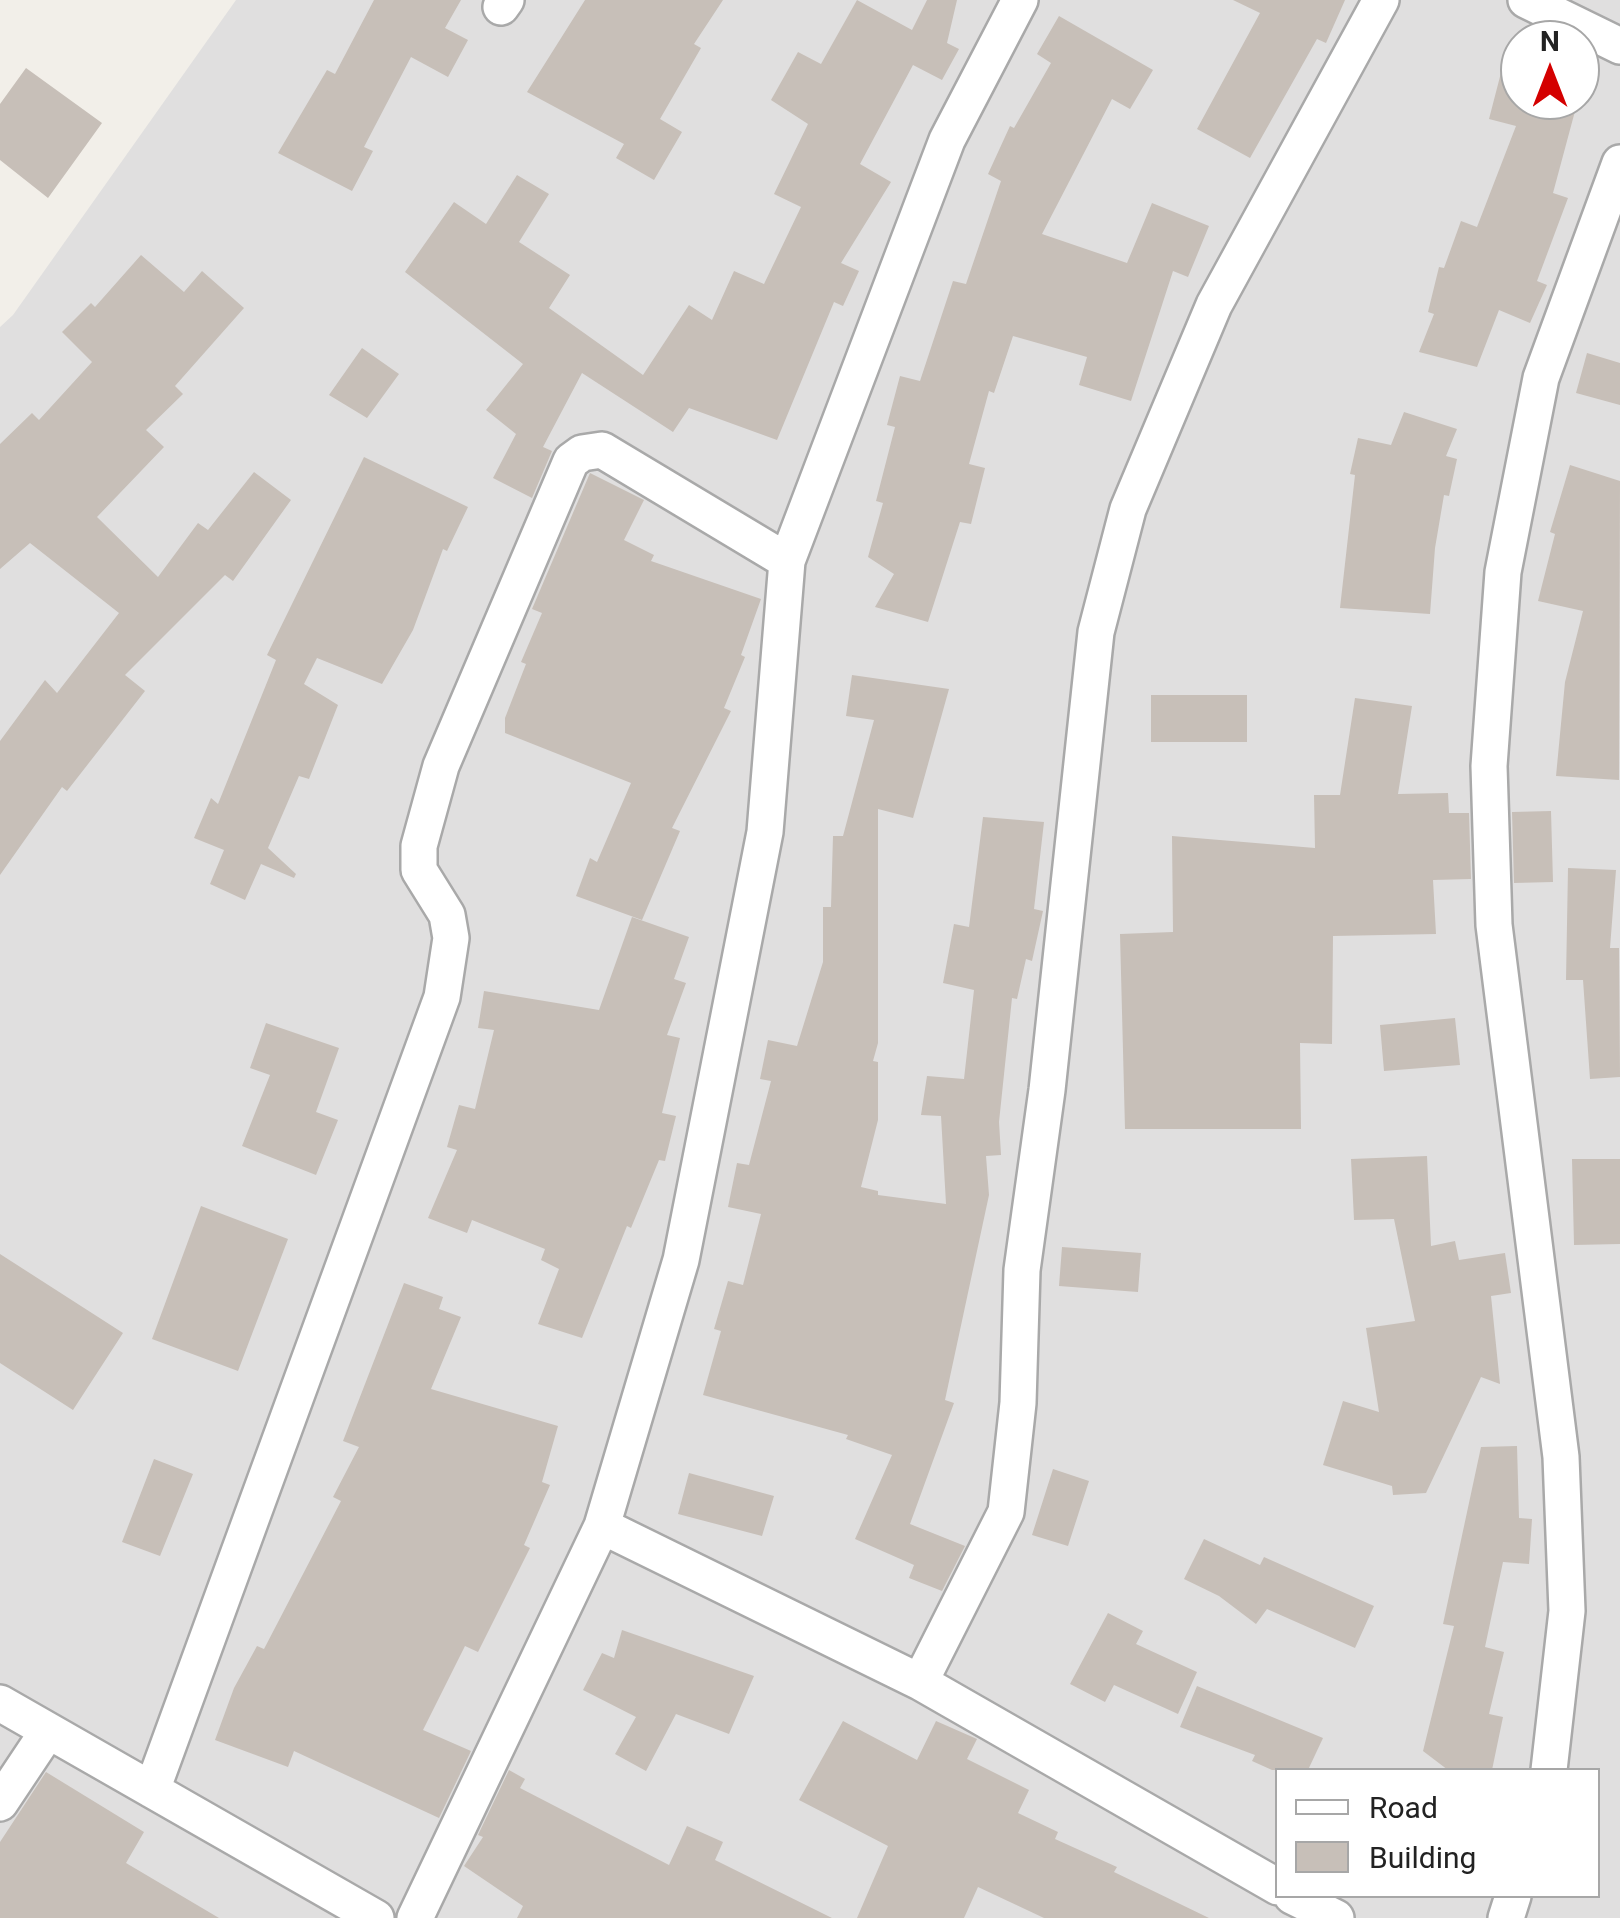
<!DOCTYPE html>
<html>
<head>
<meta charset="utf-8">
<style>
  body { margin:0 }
  #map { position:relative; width:1620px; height:1918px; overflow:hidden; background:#f2efe9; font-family:Roboto,sans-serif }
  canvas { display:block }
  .legend { position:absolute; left:1275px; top:1768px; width:325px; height:130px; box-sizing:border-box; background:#fff; border:2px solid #a7a7a7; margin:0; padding:12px 18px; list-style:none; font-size:30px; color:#222 }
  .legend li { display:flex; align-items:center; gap:20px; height:50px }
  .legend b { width:50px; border:2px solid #a7a7a7 }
  .north { position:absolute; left:1500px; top:20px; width:100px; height:100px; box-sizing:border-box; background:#fff; border:2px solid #a7a7a7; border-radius:50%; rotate:0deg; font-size:28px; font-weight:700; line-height:40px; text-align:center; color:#222 }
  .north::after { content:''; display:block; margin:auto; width:35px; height:45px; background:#d40000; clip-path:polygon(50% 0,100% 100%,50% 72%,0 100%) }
</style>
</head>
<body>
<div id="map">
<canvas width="1620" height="1918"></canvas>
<ul class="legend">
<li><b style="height:12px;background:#fff"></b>Road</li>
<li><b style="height:28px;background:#c7bfb8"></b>Building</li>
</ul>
<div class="north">N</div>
</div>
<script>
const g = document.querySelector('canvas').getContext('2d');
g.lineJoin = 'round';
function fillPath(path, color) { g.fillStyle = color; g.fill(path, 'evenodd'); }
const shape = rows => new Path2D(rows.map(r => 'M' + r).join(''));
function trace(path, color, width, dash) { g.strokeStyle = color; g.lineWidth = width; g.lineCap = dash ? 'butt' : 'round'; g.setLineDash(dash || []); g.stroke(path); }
fillPath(shape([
  [236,0,1620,0,1620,1918,0,1918,0,327,13,315],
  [1520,40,1580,40,1580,100,1520,100],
  [1278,1770,1598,1770,1598,1896,1278,1896]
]), '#e0dfdf');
fillPath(shape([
  [374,0,461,0,445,28,468,40,448,77,411,57,364,147,373,151,352,191,278,153,327,70,335,74],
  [585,0,723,0,694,44,701,48,660,119,682,132,654,180,616,158,624,144,527,92],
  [857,0,912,30,927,0,957,0,947,43,959,49,942,80,913,65,860,164,891,182,841,263,859,271,843,306,834,302,777,440,689,408,673,432,582,373,543,447,552,451,532,498,493,478,516,434,486,410,523,364,405,272,454,202,486,224,517,175,549,194,519,242,570,275,549,308,643,375,689,305,712,320,734,271,764,284,801,207,774,194,808,124,771,100,798,52,821,64],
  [1233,0,1345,0,1326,43,1317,39,1250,158,1197,129,1260,13],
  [1059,16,1153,70,1130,109,1112,99,1042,234,1127,263,1152,203,1209,226,1188,277,1173,271,1131,401,1079,385,1087,357,1013,336,994,393,989,391,969,464,985,468,971,524,960,522,928,622,875,607,894,574,868,557,883,503,876,501,895,427,887,425,900,376,920,381,953,281,966,284,1001,181,988,174,1010,126,1014,128,1051,63,1037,54],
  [1503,65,1520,69,1520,100,1578,100,1553,193,1568,198,1537,281,1547,285,1530,323,1499,310,1477,367,1419,352,1434,314,1428,312,1439,267,1444,268,1461,221,1477,227,1516,126,1489,119],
  [26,68,102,123,48,198,0,160,0,104],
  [141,255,184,292,202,271,244,308,175,386,183,394,146,430,164,447,97,517,158,577,198,523,208,530,254,472,291,500,233,581,225,575,125,675,145,691,67,791,62,787,0,875,0,741,45,680,57,693,119,613,30,543,0,569,0,444,32,413,39,420,92,362,62,332,91,303,95,307],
  [362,348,399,374,367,418,329,395],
  [1587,353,1620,363,1620,405,1576,393],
  [1404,412,1457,429,1446,456,1457,459,1449,496,1444,495,1435,548,1430,614,1340,608,1355,475,1350,474,1358,438,1391,445],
  [364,457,468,507,447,551,443,549,413,630,382,684,317,658,304,684,338,705,309,779,299,776,268,848,296,874,294,878,261,864,245,900,210,884,224,850,194,838,211,798,218,804,276,660,267,655],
  [1570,465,1620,481,1619,780,1556,776,1565,682,1583,611,1538,601,1555,534,1550,532],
  [590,473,644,500,624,540,654,555,651,561,761,599,741,655,745,657,724,708,731,711,672,828,680,831,642,920,576,896,590,858,597,862,631,783,505,733,505,718,526,664,521,662,542,613,532,609],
  [852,675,949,689,913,818,878,809,878,1043,873,1061,878,1062,878,1120,861,1187,878,1191,878,1195,946,1204,941,1116,921,1115,927,1076,964,1079,974,990,943,983,954,924,969,927,983,817,1044,822,1034,909,1043,911,1032,961,1026,959,1017,999,1012,998,999,1122,1001,1155,986,1156,989,1195,945,1400,954,1403,910,1524,965,1546,942,1591,909,1578,914,1565,855,1539,892,1455,846,1439,848,1435,703,1395,721,1331,714,1329,728,1281,743,1285,761,1214,728,1207,737,1163,749,1165,771,1081,760,1079,768,1040,797,1046,823,962,823,907,831,907,833,836,843,836,874,720,846,716],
  [1151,695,1247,695,1247,742,1151,742],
  [1355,698,1412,706,1398,794,1448,793,1449,813,1469,813,1471,879,1433,880,1436,934,1333,936,1332,1044,1300,1043,1301,1129,1125,1129,1120,934,1173,932,1172,836,1315,848,1314,795,1340,795],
  [1551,811,1553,882,1514,883,1512,812],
  [1568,868,1616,870,1610,948,1619,948,1620,1077,1590,1079,1583,980,1566,980],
  [632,917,689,937,674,979,686,983,667,1035,680,1038,662,1113,676,1116,665,1161,659,1160,631,1228,627,1226,582,1338,538,1324,559,1269,541,1260,545,1249,472,1220,467,1233,428,1218,457,1150,447,1147,459,1105,475,1109,494,1030,478,1028,484,991,599,1010],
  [1455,1018,1460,1065,1384,1071,1380,1025],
  [266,1023,339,1048,316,1112,338,1120,316,1175,242,1146,270,1075,250,1068],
  [1427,1156,1431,1246,1455,1241,1459,1260,1505,1253,1511,1293,1491,1296,1500,1384,1481,1377,1426,1493,1393,1495,1392,1486,1323,1465,1343,1401,1379,1412,1366,1328,1415,1321,1394,1219,1354,1220,1351,1159],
  [1572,1159,1620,1159,1620,1244,1574,1245],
  [201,1206,288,1239,238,1371,152,1339],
  [1062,1247,1141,1253,1138,1292,1059,1286],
  [0,1254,123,1333,73,1410,0,1363],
  [404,1283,443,1297,439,1309,461,1317,431,1389,558,1426,542,1482,550,1485,524,1545,530,1548,478,1652,465,1646,423,1730,471,1751,439,1818,294,1751,288,1767,215,1740,234,1688,257,1646,264,1649,341,1501,333,1497,359,1447,343,1441],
  [1517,1446,1519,1518,1532,1519,1529,1564,1503,1562,1485,1647,1504,1652,1489,1714,1503,1717,1492,1770,1448,1770,1423,1751,1454,1626,1443,1624,1481,1447],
  [154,1459,193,1474,160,1556,122,1542],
  [1053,1469,1089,1481,1068,1546,1032,1535],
  [689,1473,774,1496,762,1536,678,1514],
  [1204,1539,1260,1565,1264,1557,1374,1606,1355,1648,1267,1609,1256,1624,1219,1596,1184,1579],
  [1108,1613,1143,1631,1136,1644,1197,1672,1178,1714,1114,1685,1105,1702,1070,1684],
  [622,1630,754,1676,729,1734,676,1714,646,1771,615,1754,636,1717,583,1690,602,1653,614,1658],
  [1197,1686,1323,1738,1308,1770,1272,1770,1252,1761,1255,1755,1180,1727],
  [843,1721,917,1760,936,1721,977,1739,967,1759,1029,1790,1018,1813,1058,1832,1055,1839,1117,1867,1114,1872,1209,1918,1044,1918,978,1887,964,1918,857,1918,888,1846,799,1800],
  [509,1770,525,1779,520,1788,669,1865,687,1826,723,1842,715,1860,832,1918,517,1918,523,1906,464,1866,483,1837,478,1835],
  [46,1772,144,1832,126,1863,219,1918,0,1918,0,1842]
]), '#c7bfb8');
const minor = shape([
  [1526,0,1620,46],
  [501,7,506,0],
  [602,1526,920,1682,1278,1887],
  [920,1682,1006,1512,1018,1403,1022,1270,1047,1090,1096,632,1128,509,1214,305,1381,0],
  [0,1703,376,1918],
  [1549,1770,1567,1611,1561,1457,1494,925,1489,766,1503,572,1541,378,1620,163],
  [152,1790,442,997,451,938,447,915,419,870,419,846,441,766,571,461,582,453,602,450,787,561],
  [0,1803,48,1731],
  [1292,1896,1336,1918],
  [415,1918,602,1526,681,1260,765,832,787,561,947,140,1020,0],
  [1506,1918,1513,1896]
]);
trace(minor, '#a9a9a9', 40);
trace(minor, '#fff', 35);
</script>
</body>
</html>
